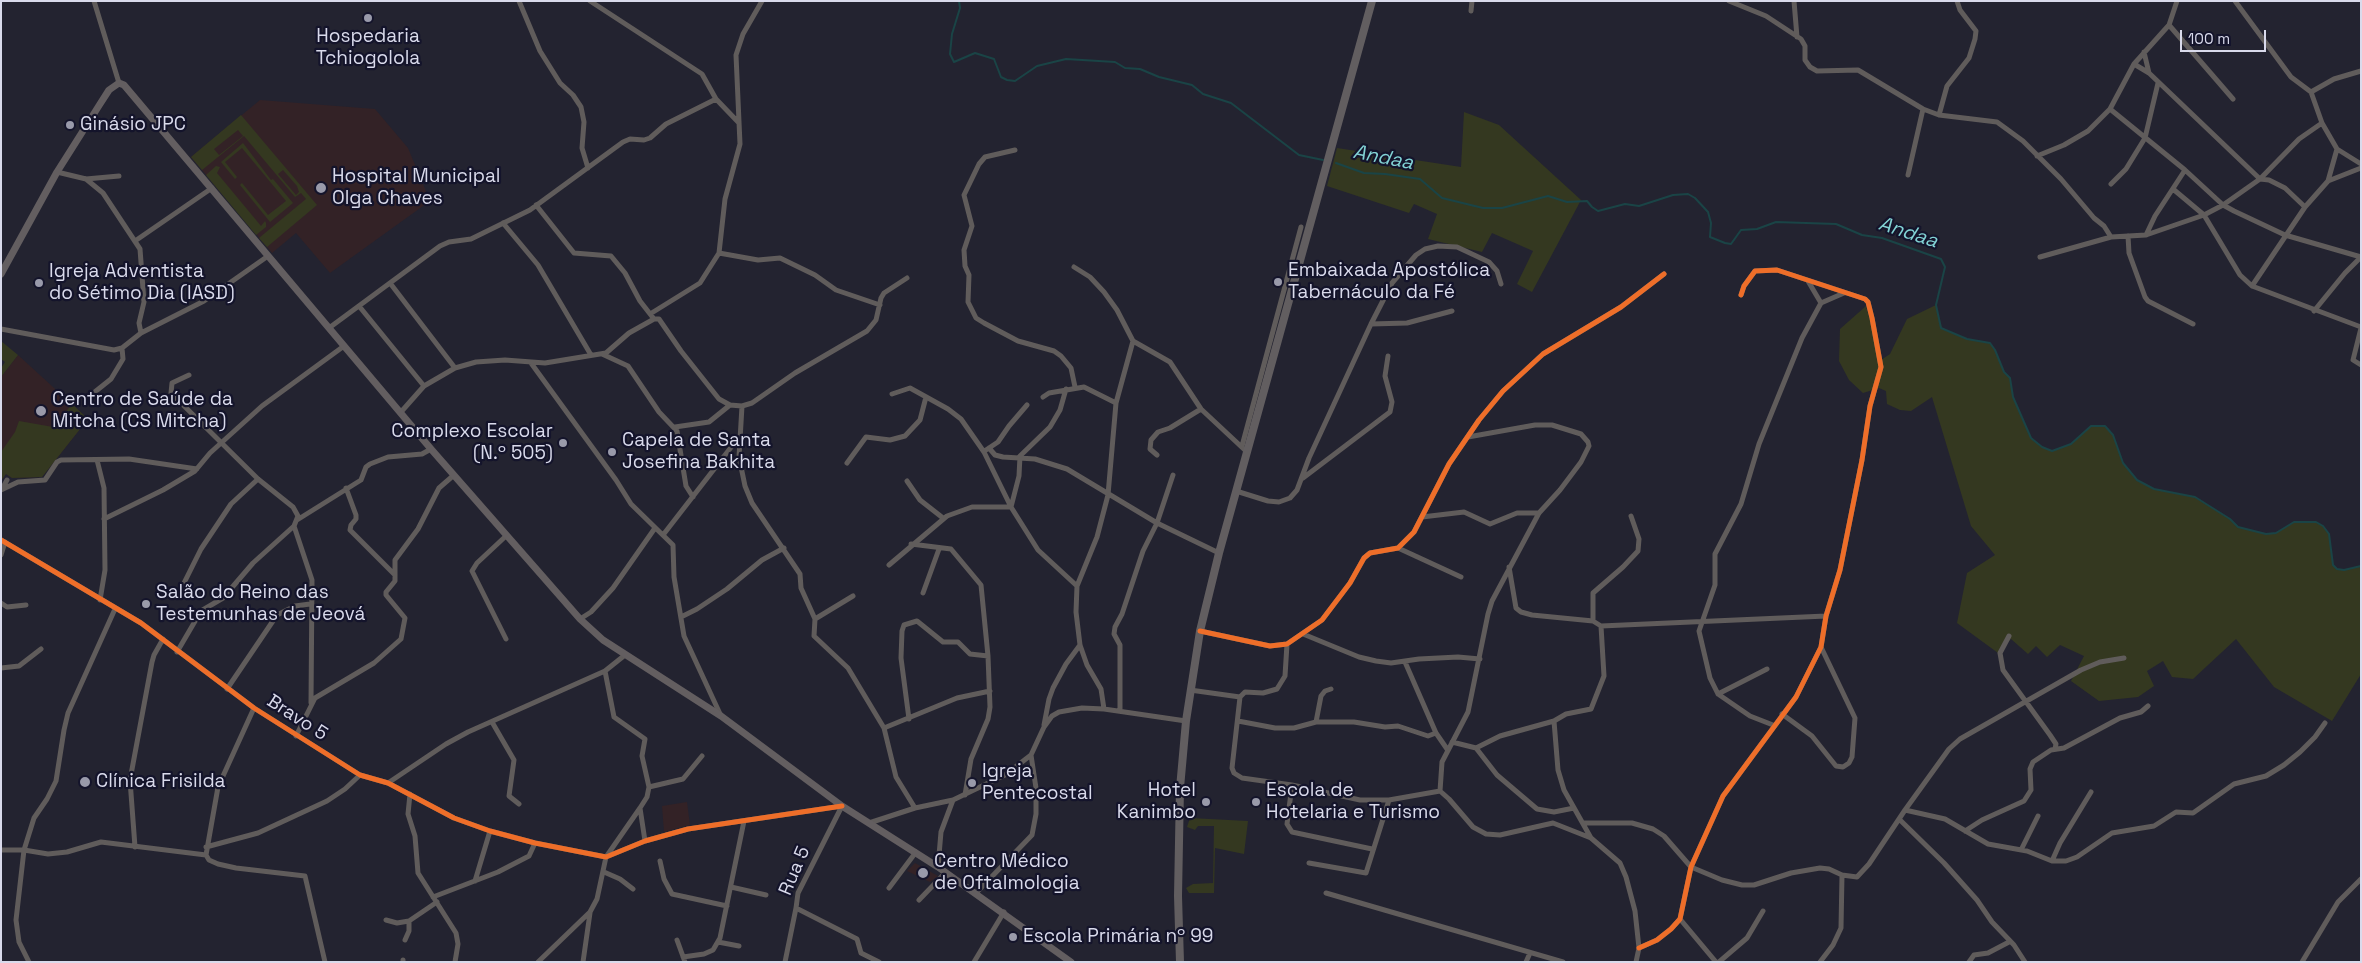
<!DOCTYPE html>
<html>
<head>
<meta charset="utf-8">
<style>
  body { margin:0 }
  #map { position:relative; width:2362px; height:963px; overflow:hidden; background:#232330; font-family:"Space Grotesk",sans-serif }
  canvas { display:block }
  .frame { position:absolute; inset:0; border:2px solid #d9daeb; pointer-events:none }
  .scale { position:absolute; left:2180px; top:30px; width:86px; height:22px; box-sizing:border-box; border:2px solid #d9daeb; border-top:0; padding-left:6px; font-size:15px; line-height:18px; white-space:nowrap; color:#d9daeb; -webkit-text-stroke:4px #14142b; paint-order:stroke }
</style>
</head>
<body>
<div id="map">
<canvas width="2362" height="963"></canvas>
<div class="frame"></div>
<div class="scale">100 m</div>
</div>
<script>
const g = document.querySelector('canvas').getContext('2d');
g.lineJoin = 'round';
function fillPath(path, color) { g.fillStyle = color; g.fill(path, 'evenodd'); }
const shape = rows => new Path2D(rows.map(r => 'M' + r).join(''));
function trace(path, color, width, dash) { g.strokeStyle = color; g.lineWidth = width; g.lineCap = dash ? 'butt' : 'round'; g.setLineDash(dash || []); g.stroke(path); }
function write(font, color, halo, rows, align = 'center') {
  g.font = font + ' "Space Grotesk",sans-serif'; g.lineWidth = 4.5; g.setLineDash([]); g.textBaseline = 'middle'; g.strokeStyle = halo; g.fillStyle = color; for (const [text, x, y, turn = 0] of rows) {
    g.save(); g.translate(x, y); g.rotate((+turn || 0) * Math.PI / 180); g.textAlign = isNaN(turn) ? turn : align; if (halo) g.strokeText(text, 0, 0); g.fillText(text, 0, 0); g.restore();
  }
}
fillPath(shape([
  [260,100,375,109,408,148,430,201,330,273,296,233,272,253,191,157],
  [18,355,88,419,42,477,12,478,6,474,1,481,1,377],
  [687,802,690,825,664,832,662,806],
  [915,863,938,876,930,882,907,871]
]), '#332226');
fillPath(shape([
  [1464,112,1499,125,1581,200,1532,292,1517,284,1533,251,1492,233,1482,252,1428,239,1437,214,1414,204,1409,213,1327,186,1337,148,1461,167],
  [241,115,317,205,267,247,259,238,306,199,301,193,295,197,244,136,202,170,191,157],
  [238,130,243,136,219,155,214,149],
  [283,170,297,186,299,192,296,195,278,174],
  [243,143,271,180,273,179,293,203,270,222,240,185,242,183,268,215,286,201,242,148,225,162,237,177,235,179,221,162],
  [216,166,220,167,217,173,261,226,265,221,266,223,266,227,256,235,206,175],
  [1936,305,1942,328,1967,339,1990,343,1995,350,2004,372,2010,378,2013,397,2031,438,2042,447,2052,451,2071,444,2091,426,2105,426,2113,435,2123,463,2137,480,2154,489,2193,496,2230,519,2238,527,2266,534,2276,533,2294,522,2316,522,2323,526,2329,534,2333,565,2337,569,2344,570,2361,566,2361,674,2332,721,2274,687,2236,639,2193,679,2172,677,2163,661,2147,671,2154,686,2138,697,2099,701,2071,681,2084,656,2060,645,2047,657,2036,646,2028,654,2011,639,1998,653,1957,623,1967,573,1995,555,1971,526,1932,397,1911,411,1900,410,1887,404,1886,391,1879,388,1863,393,1849,380,1839,361,1840,329,1866,306,1881,360,1890,354,1907,319],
  [1,341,18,355,1,377,1,368,5,362,1,359],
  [72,404,88,419,42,477,12,478,6,474,1,481,1,452,15,432,19,421,53,427],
  [1190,818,1248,821,1244,854,1215,848,1214,893,1189,893,1186,888,1193,884,1213,883,1214,826,1198,826,1195,830,1187,827]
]), '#343820');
trace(shape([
  [959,1,960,8,952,34,950,54,954,62,975,53,994,59,1001,77,1007,80,1015,81,1037,66,1066,59,1115,62,1125,68,1140,69,1159,77,1192,85,1203,94,1231,103,1299,155,1323,160],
  [1336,163,1364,173,1385,174,1420,179,1442,198,1483,208,1502,208,1548,196,1567,202,1587,201,1592,207,1598,211,1625,204,1639,206,1673,195,1688,194,1695,198,1708,212,1711,223,1710,237,1725,243,1731,244,1741,230,1757,229,1776,222,1836,224,1862,235,1882,238,1941,259,1945,267,1936,305,1941,328,1967,339,1990,343,1995,350,2004,372,2010,378,2013,397,2031,438,2042,447,2052,451,2071,444,2091,426,2105,426,2113,435,2123,463,2137,480,2154,489,2195,497,2230,519,2238,527,2266,534,2276,533,2294,522,2316,522,2323,526,2329,534,2333,565,2337,569,2344,570,2361,566]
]), '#1a4446', 2);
trace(shape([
  [94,1,119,83],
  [519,1,540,51,560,83,573,95,581,107,584,122,582,148,588,168],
  [590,1,702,74,716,99,739,123],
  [1729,1,1766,16,1801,39,1805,46,1805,60,1810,67,1817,71,1858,70,1923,109,1939,115,1997,122,2023,141,2061,179,2094,218,2104,226,2111,237],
  [1794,1,1797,37],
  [2235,1,2291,77,2311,92,2322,123,2337,149,2361,164],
  [1471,11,1472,1],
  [2169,25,2233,99],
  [2144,52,2149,73],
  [2134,64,2149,73,2260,179,2269,180,2285,188,2305,207],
  [2311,92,2334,79,2361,71],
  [2110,109,2185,170,2223,205,2234,211,2285,235,2361,257],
  [1939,115,1947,86,1969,58,1975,39,1976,31,1960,10,1957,1],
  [1015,150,985,157,979,164,964,195,972,226,964,250,965,266,969,275,968,302,976,318,984,323,1018,341,1054,351,1061,356,1071,368,1075,387],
  [2037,156,2064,145,2088,131,2110,109,2134,64,2169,25,2177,1],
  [57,172,86,179,119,176],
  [1908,175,1923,109],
  [86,179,103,193,140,249,144,302,139,323,141,333],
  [2328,181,2361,168],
  [2111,184,2126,169,2145,138,2158,83],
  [2173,189,2204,215,2240,275,2252,286,2361,327],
  [536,205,574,253,611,256,625,273,640,301,654,319,659,319,681,351,719,399,730,405,742,406,752,403,795,373,867,331,876,320,881,298,884,293,907,278],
  [503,223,538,265,591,355],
  [2146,235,2155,216,2185,170],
  [2128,236,2129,253,2145,297,2148,301,2193,324],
  [135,241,212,188],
  [719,253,758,260,780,258,815,275,836,290,880,305],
  [2040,257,2111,237,2146,235,2204,215,2223,205,2260,179,2299,139,2322,123],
  [1074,267,1090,277,1104,292,1117,310,1133,341,1170,362,1201,409,1247,452],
  [1808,281,1821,303],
  [390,283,455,368],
  [2252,286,2305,207,2328,181,2337,149],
  [359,306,424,386],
  [2314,311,2345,273,2361,257],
  [650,314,700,283,719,253,725,199,740,144,736,55,743,34,762,1],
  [1371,324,1407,323,1452,311],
  [329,328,440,246,449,242,471,239,530,210,623,142,630,139,644,140,650,138,666,124,716,99],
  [2361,328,2353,360,2361,365],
  [1,329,114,350,122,348,141,333,204,301,268,256],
  [602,354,628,366,659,412,677,431,686,486,693,497],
  [531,363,616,480,631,504,673,545,674,577,684,636,721,716],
  [892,394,910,388,948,409,961,419,984,452,1011,507,1038,550,1077,586,1076,612,1080,645,1087,665,1101,689,1104,709],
  [91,395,111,379,123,359,122,348],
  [1043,397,1049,393,1084,387,1116,403],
  [742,406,739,457,745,486,752,503,800,574,801,588,815,619,814,636,848,668,884,728,896,777,915,808],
  [401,412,424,386,455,368,476,362,505,360,545,363,606,353,629,333,654,319],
  [675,427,709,422,730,405],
  [1242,446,1301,227],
  [989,448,995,455,1003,457,1035,459,1067,469,1157,523,1219,553],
  [986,450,998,442,1009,426,1027,405],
  [1157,455,1150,449,1151,440,1158,432,1170,428,1201,409],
  [97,460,104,488,105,570,100,600],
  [847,463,866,437,890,440,905,436,920,420,926,397],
  [1303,478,1390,412,1392,402,1385,376,1388,356],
  [907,481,920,500,943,518],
  [346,488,356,515,356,519,351,525,350,530,395,575],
  [2,489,7,480],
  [1,490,18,482,45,480,57,462,61,460,129,459,197,469],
  [1236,491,1268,501,1279,502,1290,498,1297,490,1309,458,1371,324,1392,283,1416,255,1425,249,1438,246,1457,247,1489,262,1497,271,1501,284],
  [1422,517,1464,512,1490,524,1517,513,1539,513],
  [104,519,163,490,195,471,210,453,262,406,344,346],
  [297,520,361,480,366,467,370,464,388,457,422,454,431,449],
  [294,526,312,580,311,703],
  [663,535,739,437],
  [1,540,141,623,254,708,360,775,388,783,454,818,490,831,535,843,606,857,645,841,688,829,842,806],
  [911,544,951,549,981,585,988,656,990,707,988,719,971,759,965,795],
  [1398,548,1461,577],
  [1,555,5,542],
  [889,565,947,516,972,507,1011,507,1019,476,1020,456,1050,427,1060,410,1066,389],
  [1509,567,1516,608,1521,612,1532,615,1593,621,1601,626,1826,616],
  [183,585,201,549,231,504,258,479],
  [1077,586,1097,537,1108,495,1116,403,1133,341],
  [923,593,939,549],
  [1,603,7,607,26,605],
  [681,617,697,609,727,589,762,560,784,548],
  [580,619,591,612,613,588,655,528],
  [815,619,853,596],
  [1593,621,1593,593,1623,567,1638,551,1639,539,1631,516],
  [1200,631,1270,646,1287,644,1322,620,1350,583,1364,558,1370,553,1398,548,1414,532,1449,464,1479,420,1503,391,1543,354,1621,307,1664,274],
  [1303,634,1359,657,1376,661,1391,663,1419,659,1458,657,1480,659],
  [2009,636,2000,653,2003,670,2050,735,2056,744,2055,749],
  [506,639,472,571,477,563,507,535],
  [177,652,201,611,223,598,253,563,294,526,298,516,293,507,258,479,171,393,172,383,189,375],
  [1405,662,1436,733,1447,749],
  [1,668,19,666,41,649],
  [605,671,614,717,645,739,642,756,649,787,647,797,640,808,645,841],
  [227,689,277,615,295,606,310,604],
  [1190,690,1240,697,1245,692,1263,693,1277,689,1285,676,1287,644],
  [1718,694,1767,669],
  [1240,697,1232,768,1234,773,1242,778,1292,785,1360,800,1389,800,1440,791,1449,799,1473,827,1486,834,1500,835,1553,823,1591,838,1620,863,1626,877,1635,911,1639,948,1636,962],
  [254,708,218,787,206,855,209,860,218,864,236,868,305,876,325,962],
  [1120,711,1120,645,1114,634,1115,627,1122,614,1143,551,1157,523,1173,475],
  [1782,714,1812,736,1836,766,1843,767,1849,763,1852,757,1855,718,1821,647],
  [909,719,901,658,902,631,904,625,917,621,943,642,958,642,970,654,988,656],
  [1238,721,1275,728,1294,728,1316,722,1354,722,1385,727,1398,726,1428,736,1436,733],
  [1554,721,1558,770,1564,790,1591,838],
  [492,722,514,760,509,796,519,804],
  [1316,722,1321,696,1325,691,1331,689],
  [1044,725,1049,699,1053,688,1066,664,1080,645],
  [1773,725,1750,716,1718,694,1710,678,1699,631,1715,585,1715,554,1741,504,1759,444,1802,338,1821,303,1844,293],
  [884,728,957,698,990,691],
  [296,736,315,698,374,663,401,639,405,618,386,595,386,592,395,581,395,560,418,529,439,488,454,475],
  [1452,742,1476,748,1500,736,1554,721,1566,714,1591,709,1604,676,1601,626],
  [1476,748,1497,775,1537,809,1554,812,1574,808],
  [388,783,446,744,468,732,605,671,625,655],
  [1292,785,1287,824,1292,832,1372,849],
  [649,787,683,779,702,756],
  [1440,791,1442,762,1468,712,1488,614,1492,601,1539,513,1560,490,1581,462,1589,446,1588,442,1581,434,1552,425,1535,425,1468,437],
  [410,794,408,814,415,836,418,873,456,933,458,944,455,962],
  [842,806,798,893,796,908,857,939,861,953,879,962],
  [1905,810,1945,819,1988,844,2027,851,2052,861,2066,861,2077,857,2112,833,2154,826,2176,812,2193,813,2234,784,2266,776,2284,765,2300,752,2315,737,2325,723],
  [1899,819,1944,863,1977,900,1992,922,2014,945,2025,962],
  [869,823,915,808,953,800,1005,775,1031,755,1044,727,1052,716,1059,712,1082,708,1104,709,1186,721],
  [1583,823,1632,823,1653,829,1664,836,1691,867,1722,880,1742,885,1754,885,1791,873,1820,868,1829,869,1842,875,1857,877,1869,864,1905,810,1949,749,1960,739,2081,670,2100,662,2124,658],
  [1965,831,1982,820,2024,801,2031,790,2030,769,2033,762,2051,750,2064,748,2120,718,2141,712,2148,706],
  [135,847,130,780,152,662,154,655,163,639],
  [206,847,258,833,327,801,345,789,360,775],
  [1,850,24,850,48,854,67,852,101,842,206,855],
  [2021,850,2038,816],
  [660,861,664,879,672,894,727,906],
  [2052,861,2060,843,2091,792],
  [1309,863,1366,873,1389,800],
  [938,867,941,832,953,800],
  [604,872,620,879,633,889],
  [475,881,490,831],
  [731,887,766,895],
  [889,888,916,852],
  [976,893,1032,835,1036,814,1036,788,1031,755],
  [1326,893,1563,962],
  [433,897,498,872,529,856,535,843],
  [919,900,946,872],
  [1680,919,1716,962],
  [386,920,397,923,409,921,437,902],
  [405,940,409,931,409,921],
  [677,940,685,962],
  [718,942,739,946],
  [1639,948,1657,940,1671,929,1680,919,1691,867,1723,796,1796,697,1821,647,1826,616,1840,570,1862,460,1870,406,1881,367,1872,318,1868,302,1865,299,1777,270,1755,271,1744,286,1741,295],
  [683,957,704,954,713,950,720,938,744,821],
  [403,960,403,962],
  [29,962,19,942,16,920,24,850,34,818,47,799,56,781,64,730,68,713,115,609],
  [538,962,590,912,597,899,606,857,640,808],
  [583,962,590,913],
  [785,962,796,908],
  [974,962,1004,912],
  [1526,962,1530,953],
  [1719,962,1747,938,1763,911],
  [1820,962,1833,945,1841,928,1842,875],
  [1969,962,1974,955,1988,953,2009,942],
  [2302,962,2338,902,2361,879]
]), '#605c5b', 5);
trace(shape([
  [1,274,57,172,100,104,109,90,119,83,124,85,431,449,580,619,603,640,721,716,842,806,938,867,1071,962]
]), '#635e60', 7);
trace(shape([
  [1180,962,1178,896,1180,788,1186,721,1200,631,1219,553,1372,1]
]), '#625e60', 8);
trace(shape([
  [1,540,141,623,254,708,360,775,388,783,454,818,490,831,535,843,606,857,645,841,688,829,842,806],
  [1200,631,1270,646,1287,644,1322,620,1350,583,1364,558,1370,553,1398,548,1414,532,1449,464,1479,420,1503,391,1543,354,1621,307,1664,274],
  [1639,948,1657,940,1671,929,1680,919,1691,867,1723,796,1796,697,1821,647,1826,616,1840,570,1862,460,1870,406,1881,367,1872,318,1868,302,1865,299,1777,270,1755,271,1744,286,1741,295]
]), '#ee6e29', 5);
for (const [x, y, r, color] of [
  [368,18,5,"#999aaa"],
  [70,125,5,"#999aaa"],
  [321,188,6,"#999aaa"],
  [1278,282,5,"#999aaa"],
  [39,283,5,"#999aaa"],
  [41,411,6,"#999aaa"],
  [563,443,5,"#999aaa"],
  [612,452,5,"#999aaa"],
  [146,604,5,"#999aaa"],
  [85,782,6,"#999aaa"],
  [972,783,5,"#999aaa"],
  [1206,802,5,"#999aaa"],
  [1256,802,5,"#999aaa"],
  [923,873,6,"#999aaa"],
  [1013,937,5,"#999aaa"]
]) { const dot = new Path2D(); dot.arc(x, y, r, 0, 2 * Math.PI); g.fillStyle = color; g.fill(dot); trace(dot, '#14142b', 2); }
write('19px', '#d9daeb', '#14142b', [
  ["Hospedaria",368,37,"center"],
  ["Tchiogolola",368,59,"center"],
  ["Ginásio JPC",80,125],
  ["Hospital Municipal",332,177],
  ["Olga Chaves",332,199],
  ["Embaixada Apostólica",1288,271],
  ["Tabernáculo da Fé",1288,293],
  ["Igreja Adventista",49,272],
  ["do Sétimo Dia (IASD)",49,294],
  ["Centro de Saúde da",52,400],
  ["Mitcha (CS Mitcha)",52,422],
  ["Complexo Escolar",553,432,"right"],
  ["(N.º 505)",553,454,"right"],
  ["Capela de Santa",622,441],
  ["Josefina Bakhita",622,463],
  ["Salão do Reino das",156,593],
  ["Testemunhas de Jeová",156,615],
  ["Igreja",982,772],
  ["Pentecostal",982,794],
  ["Clínica Frisilda",96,782],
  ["Hotel",1196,791,"right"],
  ["Kanimbo",1196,813,"right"],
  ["Escola de",1266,791],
  ["Hotelaria e Turismo",1266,813],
  ["Centro Médico",934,862],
  ["de Oftalmologia",934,884],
  ["Escola Primária nº 99",1023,937]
], 'left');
write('19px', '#d9daeb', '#14142b', [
  ["Bravo 5",297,718,33],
  ["Rua 5",795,871,-67]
]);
write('italic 20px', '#82d2d4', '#14142b', [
  ["Andaa",1383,158,11],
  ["Andaa",1908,233,18]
]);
</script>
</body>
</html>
